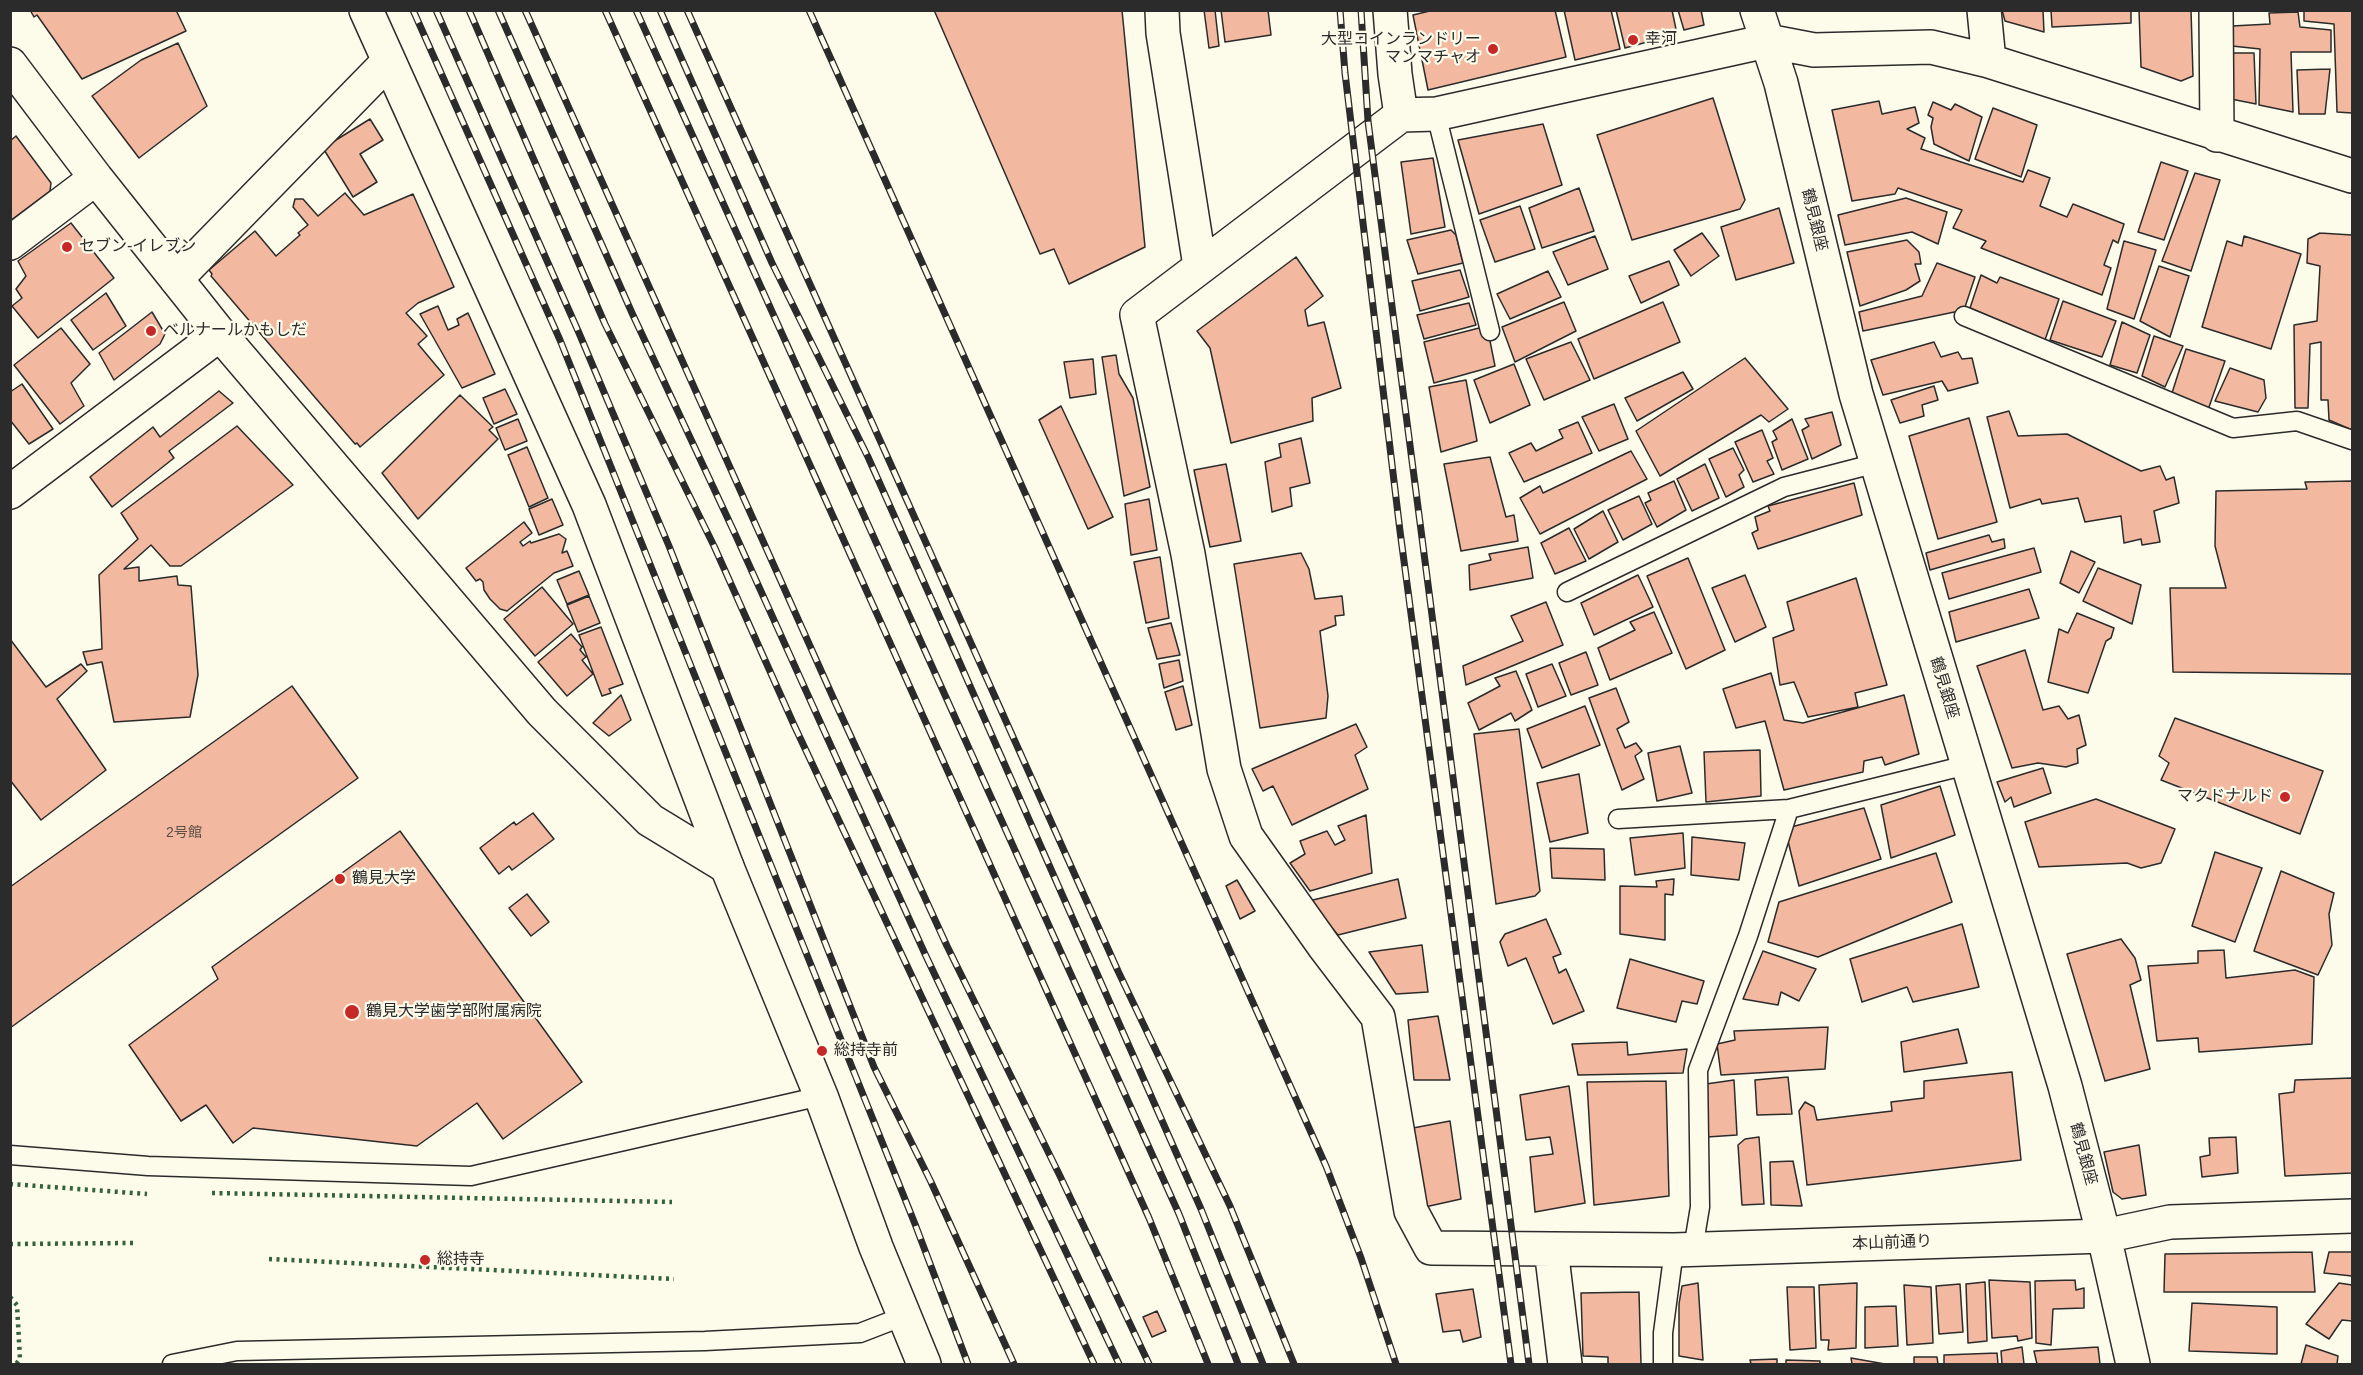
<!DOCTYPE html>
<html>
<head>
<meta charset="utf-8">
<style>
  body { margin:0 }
  #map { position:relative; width:2363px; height:1375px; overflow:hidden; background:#fdfbea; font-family:Arial,sans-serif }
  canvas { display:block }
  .frame { position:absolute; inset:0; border:12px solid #2b2b2b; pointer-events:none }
</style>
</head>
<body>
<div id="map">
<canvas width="2363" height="1375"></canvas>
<div class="frame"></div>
</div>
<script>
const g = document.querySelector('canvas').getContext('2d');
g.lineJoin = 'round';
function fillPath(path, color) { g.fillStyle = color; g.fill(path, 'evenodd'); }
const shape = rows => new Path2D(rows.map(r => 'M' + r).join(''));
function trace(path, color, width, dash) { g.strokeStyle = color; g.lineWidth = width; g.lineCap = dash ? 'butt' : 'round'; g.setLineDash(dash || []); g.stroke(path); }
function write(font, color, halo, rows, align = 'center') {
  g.font = font + ' Arial,"Noto Sans JP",sans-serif'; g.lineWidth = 4.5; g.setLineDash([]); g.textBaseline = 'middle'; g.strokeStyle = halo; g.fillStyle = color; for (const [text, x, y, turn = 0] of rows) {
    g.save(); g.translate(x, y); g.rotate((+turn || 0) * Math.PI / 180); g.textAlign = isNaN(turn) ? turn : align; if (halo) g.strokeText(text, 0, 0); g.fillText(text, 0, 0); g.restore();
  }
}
const building = shape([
  [30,10,176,10,186,31,82,79,37,15,34,17,30,10],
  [934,10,1122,10,1145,247,1069,284,1054,249,1040,254,934,10],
  [1204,10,1215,10,1219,46,1209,48,1204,10],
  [1221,10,1268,10,1271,35,1225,42,1221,10],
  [1434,10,1555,10,1566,57,1428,90,1413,15,1434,10],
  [1564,10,1611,10,1620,49,1575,60,1564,10],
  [1616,10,1672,10,1677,34,1625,48,1616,10],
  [1678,10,1701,10,1704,25,1684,30,1678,10],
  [2002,10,2043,10,2044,32,2005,21,2002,10],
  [2051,10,2131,10,2131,23,2052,27,2051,10],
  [2139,10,2191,10,2193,76,2181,81,2141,67,2139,10],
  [2304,10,2352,10,2352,113,2337,112,2334,24,2304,21,2304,10],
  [2298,12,2300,27,2331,30,2331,52,2291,52,2293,112,2259,105,2260,49,2232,46,2232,26,2270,24,2269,13,2298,12],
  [178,43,207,106,139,158,92,96,141,60,178,43],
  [2230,53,2254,53,2256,104,2231,99,2230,53],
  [2330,69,2325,114,2299,114,2297,70,2330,69],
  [1713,98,1745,200,1740,209,1632,240,1597,135,1713,98],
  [1879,101,1882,114,1915,107,1919,123,1907,129,1925,138,1921,149,2023,182,2028,170,2050,178,2040,206,2067,217,2073,204,2124,224,2118,243,2113,240,2104,265,2111,268,2102,295,1981,248,1986,241,1953,228,1962,210,1898,188,1895,194,1852,201,1832,110,1879,101],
  [1933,102,1951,110,1955,104,1982,117,1969,161,1934,144,1931,127,1933,118,1928,115,1933,102],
  [1993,108,2037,125,2021,177,1975,159,1993,108],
  [370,119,383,140,360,154,377,182,353,197,323,148,370,119],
  [1543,124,1562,185,1479,214,1458,140,1543,124],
  [16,136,51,183,50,191,10,221,10,141,16,136],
  [1433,158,1445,227,1411,234,1401,162,1433,158],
  [2161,162,2188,171,2164,240,2138,232,2161,162],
  [2195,173,2220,180,2191,271,2162,261,2195,173],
  [1579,188,1594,231,1542,248,1529,208,1579,188],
  [345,193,364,215,413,194,454,287,418,303,406,313,427,336,418,344,444,375,360,447,357,443,355,444,211,276,212,274,209,270,255,231,276,256,300,235,298,233,308,225,293,207,295,199,303,199,318,216,345,193],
  [1906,198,1947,212,1938,244,1912,232,1845,245,1838,215,1906,198],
  [1520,206,1535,249,1495,262,1480,220,1520,206],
  [1779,208,1794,263,1736,280,1721,227,1779,208],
  [71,223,114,278,38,338,12,306,22,298,16,289,26,276,18,261,71,223],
  [1451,230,1456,235,1463,263,1418,274,1407,240,1451,230],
  [1702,233,1719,256,1691,276,1674,250,1702,233],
  [2320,233,2352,235,2352,430,2329,420,2328,400,2321,400,2321,342,2310,344,2308,408,2295,408,2294,325,2317,321,2320,266,2307,263,2308,239,2320,233],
  [1595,236,1608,269,1568,285,1553,252,1595,236],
  [2244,236,2301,254,2271,349,2202,327,2227,241,2242,246,2244,236],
  [1907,240,1919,252,1921,264,1915,264,1920,281,1906,290,1860,306,1847,252,1907,240],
  [2124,241,2156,250,2134,319,2107,309,2124,241],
  [1296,257,1323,296,1305,310,1308,326,1324,322,1341,388,1312,398,1313,421,1231,443,1210,348,1197,331,1296,257],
  [1669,261,1679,285,1641,303,1629,276,1669,261],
  [1937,263,1975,277,1964,310,1863,331,1859,312,1922,296,1937,263],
  [2159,266,2189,276,2170,337,2140,321,2159,266],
  [1460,270,1469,297,1420,311,1412,281,1460,270],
  [1548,271,1561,297,1510,319,1497,294,1548,271],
  [1981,275,1997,283,2000,277,2059,299,2045,340,1970,308,1981,275],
  [106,293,126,326,93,350,71,320,106,293],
  [2063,301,2116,321,2102,357,2050,340,2063,301],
  [1564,302,1576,331,1515,362,1502,327,1564,302],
  [1663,302,1680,342,1594,379,1578,339,1663,302],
  [1469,303,1476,325,1424,339,1417,315,1469,303],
  [438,306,448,330,459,325,457,319,468,313,495,374,462,388,420,314,438,306],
  [152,312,165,334,160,344,114,380,99,353,152,312],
  [2122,322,2150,335,2137,373,2110,365,2122,322],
  [1487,326,1495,366,1434,383,1424,342,1487,326],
  [61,328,90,364,71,383,84,406,60,424,14,365,61,328],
  [2154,336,2183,346,2165,387,2142,376,2154,336],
  [1571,342,1590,380,1544,400,1526,359,1571,342],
  [1934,342,1941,357,1958,352,1962,359,1972,358,1978,383,1948,391,1942,381,1883,395,1871,360,1934,342],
  [2186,349,2225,361,2208,410,2172,393,2186,349],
  [1116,355,1119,374,1133,398,1150,487,1124,496,1102,357,1116,355],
  [1745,358,1788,409,1769,422,1761,415,1660,476,1636,431,1745,358],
  [1093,359,1096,394,1070,398,1064,362,1093,359],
  [1514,364,1530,405,1490,423,1474,380,1514,364],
  [2230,368,2264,380,2266,398,2258,412,2215,401,2230,368],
  [1683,372,1693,389,1637,421,1625,398,1683,372],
  [1466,380,1477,441,1441,452,1429,387,1466,380],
  [22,384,53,429,29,444,10,420,10,392,22,384],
  [1934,386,1938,400,1922,405,1924,416,1900,423,1891,400,1934,386],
  [505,389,517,414,494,424,483,398,505,389],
  [219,391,233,403,169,451,174,458,112,507,90,477,153,427,160,437,219,391],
  [460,395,493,427,489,430,498,439,418,519,382,473,460,395],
  [1614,404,1628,439,1599,451,1582,417,1614,404],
  [1061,406,1113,517,1088,529,1039,420,1061,406],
  [2009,411,2018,436,2067,434,2141,471,2160,466,2166,480,2174,477,2179,503,2154,511,2160,542,2142,545,2141,539,2124,543,2121,516,2085,522,2078,498,2042,504,2040,499,2010,508,1987,417,2009,411],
  [1832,412,1841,445,1812,459,1802,430,1809,426,1805,419,1832,412],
  [1969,418,1997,522,1938,539,1909,436,1969,418],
  [518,419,527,441,505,450,496,428,518,419],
  [1792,419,1808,459,1782,470,1772,442,1777,439,1773,431,1792,419],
  [1578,422,1592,453,1524,482,1509,453,1531,443,1536,451,1563,438,1559,430,1578,422],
  [237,426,293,485,181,566,170,566,151,545,124,569,139,567,139,581,177,576,178,585,191,586,198,675,190,717,114,722,102,662,87,665,83,652,102,649,99,575,138,539,121,513,237,426],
  [1762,430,1773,458,1767,461,1774,474,1753,482,1735,442,1762,430],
  [1301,438,1310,483,1290,488,1292,506,1272,512,1265,462,1281,457,1279,444,1301,438],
  [527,447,548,498,529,507,508,455,527,447],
  [1733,448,1744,470,1739,475,1744,487,1726,497,1709,459,1733,448],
  [1631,451,1647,479,1540,534,1520,498,1540,486,1543,493,1631,451],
  [1490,457,1506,517,1514,515,1518,541,1461,551,1444,464,1490,457],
  [1226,464,1241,541,1210,547,1194,470,1226,464],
  [1705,464,1719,498,1692,511,1677,479,1705,464],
  [1674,481,1686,510,1657,527,1645,503,1651,500,1648,493,1674,481],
  [2352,481,2352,674,2173,672,2170,588,2226,588,2215,546,2216,491,2307,489,2305,482,2352,481],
  [1854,483,1862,515,1758,549,1752,533,1758,530,1755,517,1770,511,1768,506,1854,483],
  [1639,496,1652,524,1623,540,1608,510,1639,496],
  [552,499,563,525,539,535,529,509,552,499],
  [1149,499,1157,550,1131,555,1125,504,1149,499],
  [1603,511,1618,542,1589,559,1574,529,1603,511],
  [524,522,532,533,520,542,523,546,530,541,531,543,559,534,566,539,562,553,567,551,573,566,554,573,507,611,500,609,490,599,484,590,483,582,480,579,476,581,466,568,524,522],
  [1569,528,1586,561,1555,574,1541,543,1569,528],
  [1989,535,1992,542,2004,539,2005,548,1930,570,1926,553,1989,535],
  [1528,547,1533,578,1470,590,1469,565,1491,560,1489,554,1528,547],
  [2034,548,2041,572,1949,599,1942,573,2034,548],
  [2071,551,2095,562,2079,593,2060,583,2071,551],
  [1301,553,1309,569,1315,599,1342,596,1344,615,1335,616,1336,625,1320,631,1328,696,1326,718,1260,728,1234,564,1301,553],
  [1160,557,1169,618,1146,623,1134,562,1160,557],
  [1688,558,1725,650,1686,669,1647,576,1688,558],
  [2098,568,2141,585,2132,624,2083,601,2098,568],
  [579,571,589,595,567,604,557,580,579,571],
  [1638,575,1653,607,1594,635,1581,603,1638,575],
  [1745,575,1766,627,1735,642,1712,588,1745,575],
  [1856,578,1887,685,1855,693,1858,707,1808,717,1794,682,1780,685,1773,638,1794,630,1787,602,1856,578],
  [542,587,573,624,535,656,504,619,542,587],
  [2029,589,2039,618,1956,642,1949,612,2029,589],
  [589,596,600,623,578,632,567,605,589,596],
  [1546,602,1563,645,1466,685,1463,666,1523,641,1511,616,1546,602],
  [1654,612,1672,653,1610,680,1598,648,1635,630,1630,622,1654,612],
  [2077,613,2114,628,2111,638,2106,641,2088,693,2048,682,2059,629,2068,633,2077,613],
  [1171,623,1180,655,1157,659,1148,628,1171,623],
  [601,627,623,684,609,689,611,693,602,696,579,635,601,627],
  [571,634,582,647,580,650,586,657,582,660,593,674,567,696,538,662,571,634],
  [10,639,46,687,81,664,87,671,57,699,106,770,41,820,10,780,10,639],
  [2025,650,2043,710,2059,706,2068,719,2079,715,2086,745,2077,749,2078,763,2066,767,2038,763,2012,768,1977,666,2025,650],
  [1586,652,1598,685,1571,695,1559,663,1586,652],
  [1179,660,1183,681,1164,688,1159,664,1179,660],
  [1552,664,1566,696,1538,707,1526,674,1552,664],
  [1516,671,1532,710,1515,721,1511,713,1479,730,1468,703,1500,686,1495,678,1516,671],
  [1771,673,1784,720,1803,723,1904,695,1919,754,1885,765,1882,757,1864,761,1863,772,1784,790,1765,721,1736,728,1723,689,1771,673],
  [292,686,358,778,10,1028,10,887,292,686],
  [1183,686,1192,725,1176,730,1165,692,1183,686],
  [1616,688,1629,722,1617,729,1625,748,1636,743,1642,751,1635,756,1644,779,1622,790,1589,698,1616,688],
  [621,695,631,720,609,736,593,723,621,695],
  [1585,706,1600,745,1542,768,1527,729,1585,706],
  [2175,718,2323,771,2300,834,2161,780,2169,763,2159,756,2175,718],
  [1356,724,1367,747,1355,755,1368,789,1292,825,1273,786,1263,791,1252,769,1356,724],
  [1519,729,1540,891,1535,896,1496,904,1474,734,1519,729],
  [1680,746,1692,793,1657,801,1648,753,1680,746],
  [1760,750,1761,796,1706,802,1704,752,1760,750],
  [2043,768,2051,793,2014,807,2011,797,2005,802,1997,782,2043,768],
  [1579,774,1588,833,1550,842,1537,783,1579,774],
  [1940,786,1955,835,1891,858,1881,805,1940,786],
  [2096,799,2175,829,2161,863,2141,868,2127,863,2039,867,2025,822,2096,799],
  [1864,808,1881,859,1799,886,1788,841,1791,827,1864,808],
  [533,813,554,839,512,870,509,866,499,874,480,848,514,822,516,825,533,813],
  [1366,815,1372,873,1310,891,1290,863,1305,854,1300,841,1327,831,1335,845,1345,840,1338,826,1366,815],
  [400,831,582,1082,503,1139,477,1103,417,1146,253,1128,233,1143,206,1105,181,1121,129,1045,218,979,212,967,400,831],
  [1683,833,1685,868,1635,875,1630,838,1683,833],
  [1692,837,1745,843,1739,880,1691,875,1692,837],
  [1550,848,1604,849,1605,880,1552,878,1550,848],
  [2215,852,2262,868,2235,942,2192,926,2215,852],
  [1936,853,1952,902,1818,957,1768,942,1779,902,1936,853],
  [2281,871,2334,893,2329,914,2332,945,2318,975,2254,951,2281,871],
  [1398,879,1406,918,1338,935,1309,901,1398,879],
  [1674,879,1673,895,1665,894,1665,940,1620,934,1620,886,1657,887,1656,881,1674,879],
  [1237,880,1255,911,1240,919,1226,886,1237,880],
  [527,894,549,922,531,936,509,908,527,894],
  [1546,919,1561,954,1553,957,1559,973,1566,969,1584,1011,1553,1024,1526,958,1508,966,1500,942,1505,934,1546,919],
  [1962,924,1979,987,1913,1002,1907,987,1862,1002,1850,959,1962,924],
  [2121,939,2135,958,2141,980,2130,985,2150,1069,2105,1081,2067,954,2121,939],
  [1422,945,1428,992,1396,994,1369,952,1422,945],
  [2224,950,2226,978,2295,970,2314,977,2312,1044,2199,1052,2198,1038,2157,1041,2148,966,2198,963,2198,951,2224,950],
  [1763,951,1816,969,1799,1001,1781,992,1778,1005,1743,999,1763,951],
  [1630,959,1704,981,1697,1004,1682,1001,1676,1022,1617,1008,1630,959],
  [1438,1016,1450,1080,1414,1080,1408,1020,1438,1016],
  [1828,1027,1825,1069,1721,1075,1717,1044,1735,1040,1734,1031,1828,1027],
  [1958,1029,1967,1063,1904,1072,1901,1042,1958,1029],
  [1627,1042,1628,1055,1687,1049,1683,1073,1578,1075,1572,1044,1627,1042],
  [2012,1072,2021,1160,1807,1185,1799,1111,1805,1102,1814,1107,1817,1120,1892,1111,1891,1102,1924,1098,1924,1081,2012,1072],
  [1788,1077,1792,1114,1757,1115,1755,1080,1788,1077],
  [2352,1078,2352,1173,2285,1176,2279,1094,2294,1092,2295,1080,2352,1078],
  [1734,1080,1737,1135,1707,1137,1706,1084,1734,1080],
  [1666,1081,1669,1196,1594,1205,1587,1082,1666,1081],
  [1569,1086,1585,1203,1535,1212,1530,1157,1553,1154,1550,1137,1526,1140,1520,1095,1569,1086],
  [1450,1121,1461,1199,1425,1207,1413,1128,1450,1121],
  [1759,1137,1764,1204,1742,1205,1738,1145,1745,1139,1759,1137],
  [2236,1137,2238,1173,2202,1177,2200,1157,2210,1155,2209,1138,2236,1137],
  [2139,1145,2146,1195,2122,1199,2113,1192,2104,1152,2139,1145],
  [1793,1161,1802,1206,1771,1205,1770,1162,1793,1161],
  [2312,1252,2315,1292,2164,1292,2165,1254,2312,1252],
  [2329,1252,2352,1252,2352,1276,2324,1273,2329,1252],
  [1989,1280,2030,1282,2032,1338,2018,1341,2017,1336,1992,1338,1989,1280],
  [2075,1280,2076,1290,2084,1288,2084,1308,2053,1309,2051,1345,2036,1343,2035,1281,2075,1280],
  [1985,1282,1987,1341,1968,1343,1966,1284,1985,1282],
  [1698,1283,1703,1360,1679,1356,1679,1304,1682,1286,1698,1283],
  [1857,1283,1856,1348,1828,1350,1829,1340,1821,1340,1819,1285,1857,1283],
  [2339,1283,2352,1285,2352,1321,2342,1320,2329,1339,2306,1324,2339,1283],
  [1960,1284,1963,1332,1939,1334,1936,1286,1960,1284],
  [1904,1285,1931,1287,1933,1343,1907,1345,1904,1285],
  [1787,1287,1814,1287,1816,1348,1790,1350,1787,1287],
  [1473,1289,1481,1337,1463,1342,1460,1330,1443,1332,1436,1294,1473,1289],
  [1639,1292,1641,1364,1608,1364,1608,1357,1583,1356,1581,1293,1639,1292],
  [2192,1303,2277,1307,2277,1354,2189,1351,2192,1303],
  [1896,1306,1898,1346,1865,1348,1865,1307,1896,1306],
  [1157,1311,1166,1331,1152,1337,1143,1317,1157,1311],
  [2306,1345,2338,1356,2337,1364,2301,1364,2306,1345],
  [2022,1347,2024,1364,2002,1364,2001,1351,2022,1347],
  [2098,1347,2100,1364,2037,1364,2034,1351,2098,1347],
  [1997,1353,1998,1364,1944,1364,1944,1355,1997,1353],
  [1914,1357,1937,1357,1938,1364,1914,1364,1914,1357],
  [1851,1358,1885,1364,1852,1364,1851,1358],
  [1777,1359,1777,1364,1751,1364,1750,1360,1777,1359],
  [1786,1360,1820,1361,1820,1364,1786,1364,1786,1360]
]);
fillPath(building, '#f2b8a0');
trace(building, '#2b2b2b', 1.5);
const lane = shape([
  [1436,114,1490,331],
  [1964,316,2233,428,2297,421,2352,440],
  [1567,592,1784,487,1877,463],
  [1618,819,1789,809,1967,765],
  [10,1155,148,1166,471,1176,821,1096],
  [1693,1249,1700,1207,1698,1070,1748,936,1789,809],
  [172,1364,237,1351,705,1341,860,1333,904,1316],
  [1663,1364,1663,1333,1674,1250]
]);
const street = shape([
  [366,10,589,505,727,867],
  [1162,10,1163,33,1200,266],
  [1390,10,1395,74,1401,115],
  [1757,10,1781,83,1856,394,2065,1086,2104,1236,2133,1364],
  [1984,10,1989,61],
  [2216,10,2217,135],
  [10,64,96,178,220,334,542,712,650,820,727,867],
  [2352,176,1989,61,1931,47,1814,50,1767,41,1436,114,1401,115,1137,315,1188,554,1224,769,1246,836,1324,946,1378,1017,1411,1211,1431,1248,1674,1250,2104,1236,2170,1222,2352,1216],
  [10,243,96,178],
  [176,279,389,61],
  [10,492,220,334],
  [1551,1249,1565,1364]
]);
const secondary = shape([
  [727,867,821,1096,876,1247,924,1364]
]);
trace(lane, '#2b2b2b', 21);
trace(street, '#2b2b2b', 36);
trace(secondary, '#2b2b2b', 36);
trace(lane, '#fdfbea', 18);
trace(street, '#fdfbea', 33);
trace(secondary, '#fdfbea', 33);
const rail = shape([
  [413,10,560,340,915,1224,968,1364],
  [436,10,579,333,669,546,874,1067,931,1182,1014,1364],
  [469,10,605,324,714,546,794,725,1094,1364],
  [498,10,632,313,736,536,925,954,1119,1364],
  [525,10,836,704,947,946,1060,1176,1149,1364],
  [605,10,1149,1218,1208,1364],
  [636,10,1179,1214,1238,1364],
  [660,10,772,263,868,457,955,652,1201,1209,1263,1364],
  [687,10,1118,971,1230,1206,1294,1364],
  [809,10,1326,1166,1361,1258,1396,1364],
  [1340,10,1345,73,1400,531,1511,1364],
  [1361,10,1368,121,1529,1364]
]);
trace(rail, '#2b2b2b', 7);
trace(rail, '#fdfbea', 4.5, [14]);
trace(shape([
  [10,1184,147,1194],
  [212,1193,672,1202],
  [10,1244,133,1243],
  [269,1259,674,1279],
  [10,1297,17,1305,20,1359,16,1364]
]), '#34623c', 4.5, [3, 4.5]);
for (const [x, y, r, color] of [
  [1633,40,6,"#c62828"],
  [1493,49,6,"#c62828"],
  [67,247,6,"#c62828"],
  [151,331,6,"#c62828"],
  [2285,797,6,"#c62828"],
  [340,879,6,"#c62828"],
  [352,1012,8,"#c62828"],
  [822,1051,6,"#c62828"],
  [425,1260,6,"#c62828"]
]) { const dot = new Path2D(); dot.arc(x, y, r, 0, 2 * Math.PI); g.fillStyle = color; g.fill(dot); trace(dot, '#fdfbea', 2); }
write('14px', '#5d4e48', null, [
  ["2号館",184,833]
]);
write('16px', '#2b2b2b', '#fdfbea', [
  ["大型コインランドリー",1481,40,"right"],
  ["マンマチャオ",1481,58,"right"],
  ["幸河",1645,40],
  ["セブン-イレブン",79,247],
  ["ベルナールかもしだ",163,331],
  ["マクドナルド",2273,797,"right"],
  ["鶴見大学",352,879],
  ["鶴見大学歯学部附属病院",366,1012],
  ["総持寺前",834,1051],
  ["総持寺",437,1260]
], 'left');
write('16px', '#2b2b2b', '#fdfbea', [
  ["鶴見銀座",1814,220,76],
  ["鶴見銀座",1944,688,73],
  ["鶴見銀座",2083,1154,75],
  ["本山前通り",1892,1243,-2]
]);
</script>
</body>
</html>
